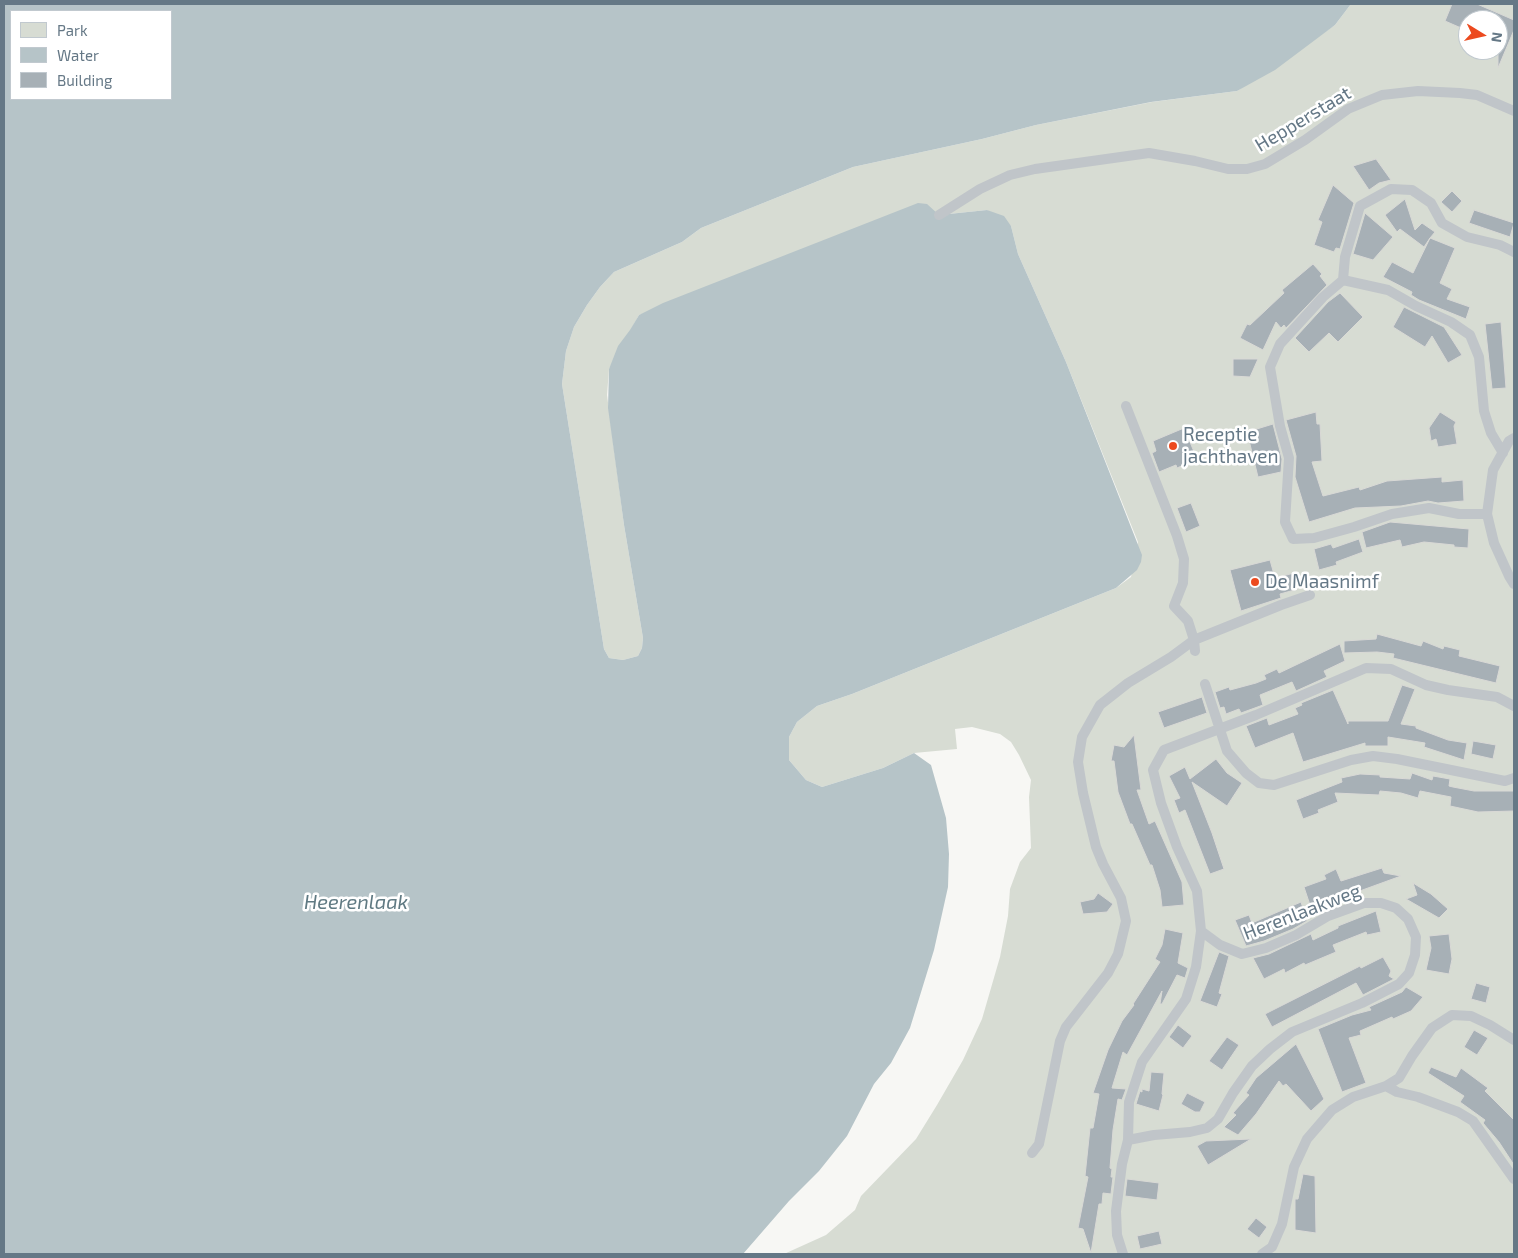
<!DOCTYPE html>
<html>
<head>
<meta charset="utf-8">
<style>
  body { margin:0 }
  #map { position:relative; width:1518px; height:1258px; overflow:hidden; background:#f7f7f4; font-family:"Exo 2",sans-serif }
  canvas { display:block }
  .frame { position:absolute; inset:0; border:5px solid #657886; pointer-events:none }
  .legend { position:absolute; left:10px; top:10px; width:162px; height:90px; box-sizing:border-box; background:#fff; border:1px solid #c1c9cf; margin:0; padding:6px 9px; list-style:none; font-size:15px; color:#657886 }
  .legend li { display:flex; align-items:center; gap:10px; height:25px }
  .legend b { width:25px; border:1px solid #c1c9cf }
  .north { position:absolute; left:1458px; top:10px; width:50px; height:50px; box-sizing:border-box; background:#fff; border:1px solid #c1c9cf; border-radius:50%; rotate:99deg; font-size:14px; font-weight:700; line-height:20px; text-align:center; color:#657886 }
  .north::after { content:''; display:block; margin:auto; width:18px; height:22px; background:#ec4a1f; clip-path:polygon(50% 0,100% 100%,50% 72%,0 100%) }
</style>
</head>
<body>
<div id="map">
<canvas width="1518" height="1258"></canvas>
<div class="frame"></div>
<ul class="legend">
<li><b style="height:14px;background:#d7dcd3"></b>Park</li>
<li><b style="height:14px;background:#b6c4c8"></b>Water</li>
<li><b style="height:14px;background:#a7b0b6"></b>Building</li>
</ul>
<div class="north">N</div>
</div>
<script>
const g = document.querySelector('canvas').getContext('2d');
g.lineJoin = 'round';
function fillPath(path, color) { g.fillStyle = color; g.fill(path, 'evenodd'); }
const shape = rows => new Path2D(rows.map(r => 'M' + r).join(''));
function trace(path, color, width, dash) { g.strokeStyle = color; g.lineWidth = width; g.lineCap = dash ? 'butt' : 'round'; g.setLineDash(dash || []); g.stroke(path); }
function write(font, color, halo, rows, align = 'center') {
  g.font = font + ' "Exo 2",sans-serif'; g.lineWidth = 5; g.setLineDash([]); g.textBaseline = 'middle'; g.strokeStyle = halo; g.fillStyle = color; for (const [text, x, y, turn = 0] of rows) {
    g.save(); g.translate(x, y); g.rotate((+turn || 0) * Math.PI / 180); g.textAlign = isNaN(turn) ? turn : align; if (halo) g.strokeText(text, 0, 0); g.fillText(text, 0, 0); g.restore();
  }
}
fillPath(shape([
  [1351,4,1514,4,1514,1254,784,1254,826,1235,855,1210,861,1196,916,1139,937,1105,963,1060,982,1019,1000,957,1008,916,1010,889,1020,862,1031,848,1029,797,1031,780,1019,755,1011,742,1000,734,972,727,955,729,957,749,914,753,883,768,822,787,806,780,789,760,789,737,797,722,817,706,852,694,1116,588,1131,577,1138,542,1066,362,1018,254,1011,226,987,210,939,215,639,315,609,369,607,395,624,525,643,638,642,648,638,656,623,660,609,658,604,649,562,384,566,351,574,327,587,305,600,287,614,272,682,242,701,228,853,167,982,139,1036,125,1152,102,1237,91,1335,25],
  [1468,20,1498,20,1498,50,1468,50]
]), '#d7dcd3');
fillPath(shape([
  [4,4,1351,4,1335,25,1275,70,1237,91,1151,102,1036,125,982,139,853,167,701,228,682,242,614,272,600,287,587,305,574,327,566,351,562,384,604,649,609,658,623,660,638,656,642,648,643,638,624,525,608,408,609,369,618,346,630,330,639,315,663,303,918,203,927,204,939,215,987,210,1004,216,1011,226,1018,254,1066,362,1142,555,1141,562,1137,570,1116,588,852,694,817,706,797,722,789,737,789,760,806,780,822,787,883,768,914,753,931,765,946,818,949,854,948,887,934,950,910,1028,891,1063,874,1084,847,1136,819,1171,789,1201,743,1254,4,1254],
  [11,11,171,11,171,99,11,99]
]), '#b6c4c8');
const building = shape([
  [1452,4,1477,4,1514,20,1514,30,1498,68,1498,20,1468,20,1468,31,1445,21,1452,4],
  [1376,159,1391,180,1379,183,1369,190,1353,166,1376,159],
  [1333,185,1354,203,1340,249,1336,248,1334,252,1314,245,1322,222,1318,220,1333,185],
  [1452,191,1462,201,1452,212,1441,202,1452,191],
  [1405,199,1415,230,1422,223,1435,232,1430,238,1455,248,1440,283,1452,289,1447,299,1470,307,1466,319,1419,300,1411,295,1412,292,1383,277,1392,262,1413,273,1430,238,1424,247,1400,229,1397,232,1385,215,1405,199],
  [1474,210,1514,223,1510,237,1469,223,1474,210],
  [1365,213,1393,237,1373,260,1353,254,1365,213],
  [1313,264,1322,274,1320,276,1327,285,1286,328,1284,325,1281,328,1276,322,1263,350,1240,338,1247,324,1250,325,1284,293,1282,290,1313,264],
  [1340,293,1363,317,1338,342,1329,333,1309,352,1295,338,1328,302,1340,293],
  [1404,307,1444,327,1462,355,1448,363,1432,336,1425,347,1393,327,1404,307],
  [1501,322,1506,388,1492,389,1485,324,1501,322],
  [1233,359,1258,359,1250,377,1233,376,1233,359],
  [1316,412,1317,424,1320,424,1322,461,1312,462,1323,496,1359,487,1360,490,1387,481,1442,477,1442,482,1463,480,1464,501,1438,503,1428,501,1401,506,1355,508,1309,522,1295,477,1296,456,1286,420,1316,412],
  [1440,412,1456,422,1454,426,1457,444,1438,447,1436,439,1431,441,1429,428,1440,412],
  [1273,424,1282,459,1281,472,1258,477,1247,432,1273,424],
  [1184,428,1195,454,1191,456,1193,461,1177,468,1176,465,1159,472,1152,453,1156,451,1153,441,1184,428],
  [1191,503,1200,526,1186,532,1177,508,1191,503],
  [1390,522,1469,529,1468,548,1454,547,1454,545,1424,542,1402,547,1400,540,1366,548,1362,532,1390,522],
  [1359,539,1363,552,1336,562,1337,565,1319,570,1314,549,1331,544,1333,548,1359,539],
  [1270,560,1275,578,1294,573,1298,589,1280,594,1281,598,1241,611,1230,570,1270,560],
  [1377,634,1421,646,1423,641,1443,649,1444,646,1460,650,1459,656,1500,666,1496,683,1393,658,1394,654,1377,652,1344,653,1344,641,1376,639,1377,634],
  [1340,644,1345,661,1324,671,1327,677,1296,691,1292,682,1260,695,1263,705,1241,713,1239,709,1226,714,1224,707,1220,708,1215,692,1229,687,1230,690,1256,683,1266,679,1264,675,1277,669,1279,673,1340,644],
  [1402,685,1415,689,1401,724,1416,726,1416,728,1448,740,1467,743,1464,760,1424,747,1425,743,1388,737,1388,746,1365,746,1365,743,1303,762,1293,733,1255,748,1246,726,1267,718,1269,725,1298,714,1295,708,1302,705,1301,703,1333,690,1348,724,1348,721,1388,721,1402,685],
  [1202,697,1207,713,1164,728,1158,712,1202,697],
  [1134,735,1141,790,1137,790,1149,824,1155,821,1182,882,1184,905,1162,907,1160,890,1152,865,1150,865,1132,824,1130,824,1118,792,1114,761,1111,761,1114,745,1124,747,1134,735],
  [1473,741,1496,745,1493,759,1471,754,1473,741],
  [1216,759,1227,773,1242,783,1227,806,1192,782,1212,833,1224,869,1210,874,1185,810,1179,813,1174,800,1180,798,1169,776,1185,767,1190,779,1216,759],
  [1412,773,1432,780,1433,776,1450,779,1449,786,1453,787,1474,791,1514,791,1514,811,1478,812,1450,806,1451,797,1420,791,1418,798,1401,793,1380,791,1379,795,1335,793,1338,802,1318,810,1319,813,1303,819,1296,800,1342,782,1341,778,1360,774,1380,775,1380,777,1410,779,1412,773],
  [1382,868,1384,873,1401,876,1357,892,1356,890,1311,908,1304,887,1326,879,1324,875,1336,869,1341,881,1382,868],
  [1413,883,1431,894,1448,909,1439,918,1406,899,1417,895,1413,883],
  [1098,893,1113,904,1107,912,1083,914,1080,902,1094,899,1098,893],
  [1301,902,1307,921,1293,929,1264,941,1246,946,1235,920,1249,915,1252,923,1301,902],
  [1376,911,1381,932,1367,935,1366,932,1333,945,1336,952,1305,965,1304,963,1285,973,1284,969,1264,979,1253,958,1269,954,1311,934,1313,940,1338,928,1338,926,1376,911],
  [1165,929,1183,933,1178,963,1188,968,1185,978,1177,975,1162,1004,1160,1004,1162,991,1127,1055,1123,1052,1112,1088,1126,1089,1122,1100,1118,1099,1113,1130,1110,1168,1112,1169,1111,1177,1113,1177,1111,1194,1103,1193,1102,1204,1099,1204,1091,1253,1083,1229,1078,1228,1088,1177,1085,1176,1090,1128,1093,1128,1099,1094,1093,1093,1108,1050,1122,1021,1134,1005,1133,1004,1160,962,1155,959,1162,945,1165,929],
  [1449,934,1452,959,1449,974,1426,970,1431,948,1429,936,1449,934],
  [1219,952,1229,956,1219,993,1222,994,1217,1007,1200,1001,1219,952],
  [1383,957,1391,971,1389,976,1394,979,1363,995,1356,983,1272,1027,1265,1014,1360,966,1361,968,1383,957],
  [1476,983,1490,987,1486,1003,1471,999,1476,983],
  [1406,987,1423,997,1411,1011,1393,1019,1392,1017,1360,1031,1361,1035,1349,1038,1366,1083,1342,1092,1318,1029,1352,1015,1371,1010,1369,1007,1402,992,1406,987],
  [1178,1025,1192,1036,1183,1048,1169,1037,1178,1025],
  [1474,1030,1488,1038,1477,1055,1464,1047,1474,1030],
  [1227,1037,1239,1045,1222,1070,1209,1061,1227,1037],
  [1296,1044,1324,1099,1311,1111,1286,1084,1283,1086,1279,1081,1256,1114,1238,1135,1224,1127,1236,1115,1233,1113,1249,1095,1246,1093,1256,1078,1296,1044],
  [1431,1067,1456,1077,1461,1068,1488,1088,1485,1091,1514,1120,1514,1165,1499,1142,1483,1123,1485,1120,1460,1102,1464,1096,1428,1073,1431,1067],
  [1151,1072,1164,1073,1162,1094,1163,1095,1159,1111,1136,1104,1140,1091,1142,1092,1142,1089,1149,1091,1151,1072],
  [1187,1093,1205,1102,1200,1112,1195,1112,1181,1104,1187,1093],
  [1251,1139,1208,1165,1197,1146,1206,1141,1251,1139],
  [1303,1174,1315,1176,1316,1233,1295,1230,1295,1199,1298,1199,1303,1174],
  [1127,1179,1159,1183,1157,1200,1125,1196,1127,1179],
  [1256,1218,1267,1227,1259,1238,1247,1229,1256,1218],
  [1159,1231,1162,1244,1140,1249,1137,1236,1159,1231]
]);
fillPath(building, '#a7b0b6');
trace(building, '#d9d9d6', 1);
trace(shape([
  [939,215,980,189,1010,175,1035,169,1149,153,1195,161,1228,169,1247,169,1265,164,1305,140,1348,109,1382,95,1418,91,1460,93,1477,95,1514,111],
  [1343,280,1388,290,1416,306,1451,322,1470,335,1479,357,1484,411,1491,433,1503,453],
  [1514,438,1509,441,1493,470,1487,514,1494,543,1509,576,1514,584],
  [1487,514,1459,514,1429,508,1392,514,1354,527,1314,538,1293,539,1285,522,1289,458,1280,426,1270,367,1280,344,1323,297,1343,280,1345,257,1360,206,1391,189,1412,190,1431,203,1442,223,1467,237,1500,245,1514,252],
  [1195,651,1194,640,1281,605,1310,595],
  [1205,684,1227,751,1246,773,1259,783,1274,785,1351,760,1373,756,1397,759,1505,781,1514,778],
  [1386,1086,1397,1092,1418,1097,1458,1112,1473,1121,1514,1179],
  [1128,1140,1154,1135,1190,1132,1207,1128,1218,1119,1233,1093,1252,1066,1270,1049,1292,1032,1362,1003,1399,984,1409,973,1415,955,1416,937,1408,919,1396,908,1381,903,1364,903,1328,916,1296,935,1266,948,1242,954,1220,945,1201,931],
  [1032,1153,1039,1144,1060,1041,1066,1027,1108,973,1118,954,1126,921,1121,898,1103,864,1096,847,1083,793,1078,762,1082,737,1100,705,1128,683,1171,657,1194,640,1188,621,1174,606,1183,583,1184,559,1177,536,1126,406],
  [1123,1254,1117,1235,1116,1211,1122,1164,1128,1140,1129,1102,1142,1062,1186,999,1196,967,1201,931,1197,891,1177,847,1161,803,1153,770,1164,750,1256,715,1366,668,1391,669,1426,685,1448,690,1497,697,1514,706],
  [1262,1254,1272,1247,1282,1224,1294,1167,1307,1139,1332,1110,1353,1097,1386,1086,1399,1078,1412,1056,1432,1028,1452,1015,1471,1016,1490,1025,1514,1040]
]), '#c0c5c9', 10);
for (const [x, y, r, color] of [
  [1173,446,5,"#ec4a1f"],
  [1255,582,5,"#ec4a1f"]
]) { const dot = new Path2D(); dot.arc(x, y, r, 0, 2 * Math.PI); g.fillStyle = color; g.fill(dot); trace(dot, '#fff', 2); }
write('19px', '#657886', '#fff', [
  ["Hepperstaat",1303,119,-31],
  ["Herenlaakweg",1302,912,-21]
]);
write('19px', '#657886', '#fff', [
  ["Receptie",1183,435],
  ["jachthaven",1183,457],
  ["De Maasnimf",1265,582]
], 'left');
write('italic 20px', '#607a83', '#fff', [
  ["Heerenlaak",356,902]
]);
</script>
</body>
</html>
